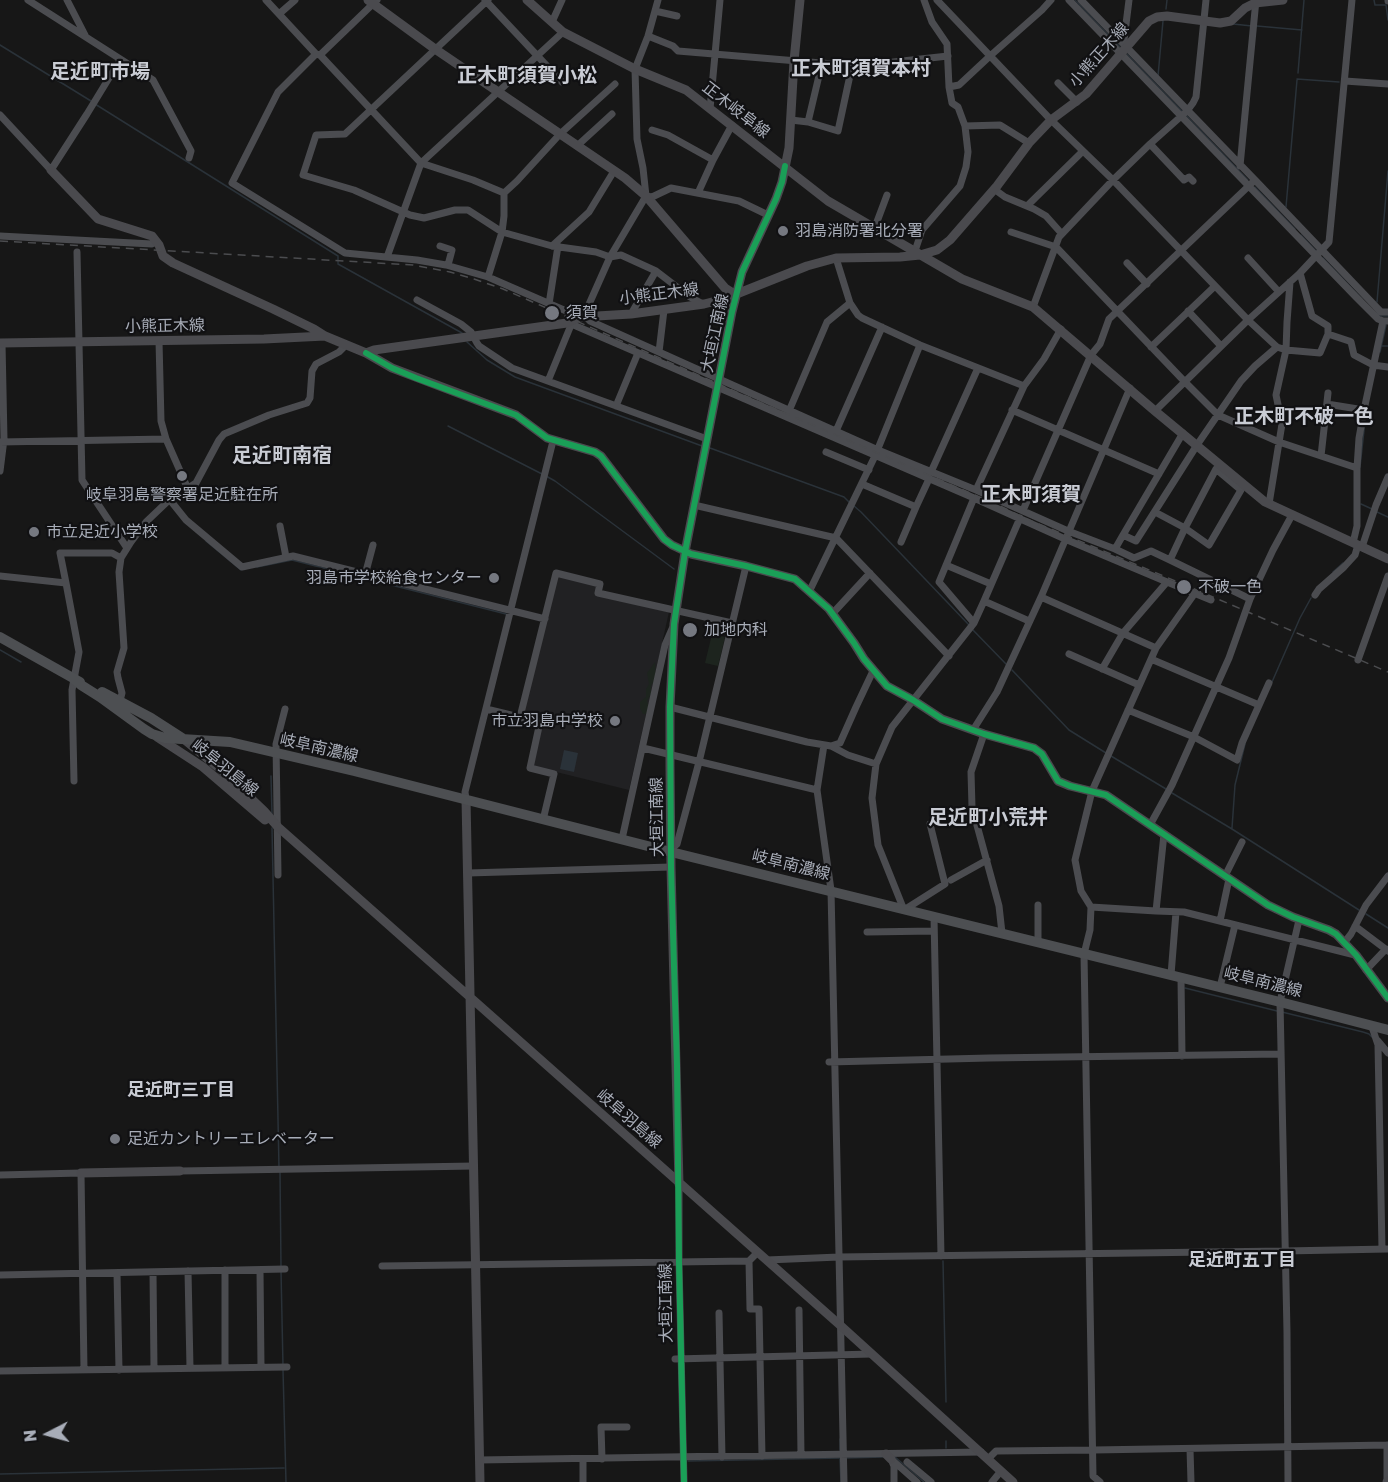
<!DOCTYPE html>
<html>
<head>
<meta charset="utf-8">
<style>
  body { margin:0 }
  #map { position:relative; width:1388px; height:1482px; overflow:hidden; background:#171717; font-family:"Golos Text",sans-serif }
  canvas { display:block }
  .north { position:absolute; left:18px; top:1404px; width:60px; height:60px; -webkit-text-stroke:4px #111113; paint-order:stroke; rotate:264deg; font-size:16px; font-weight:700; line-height:24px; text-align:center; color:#a8adb8 }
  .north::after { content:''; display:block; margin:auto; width:21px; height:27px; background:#a8adb8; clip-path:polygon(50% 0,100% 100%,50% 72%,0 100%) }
</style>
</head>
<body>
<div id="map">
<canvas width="1388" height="1482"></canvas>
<div class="north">N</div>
</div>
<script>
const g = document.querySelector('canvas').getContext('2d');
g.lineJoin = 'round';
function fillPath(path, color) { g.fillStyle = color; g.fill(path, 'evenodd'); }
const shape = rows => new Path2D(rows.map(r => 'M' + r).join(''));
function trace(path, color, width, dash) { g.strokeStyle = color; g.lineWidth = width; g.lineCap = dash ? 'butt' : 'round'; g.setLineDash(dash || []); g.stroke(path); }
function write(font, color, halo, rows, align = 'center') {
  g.font = font + ' "Golos Text","Noto Sans JP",sans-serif'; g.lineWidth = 4.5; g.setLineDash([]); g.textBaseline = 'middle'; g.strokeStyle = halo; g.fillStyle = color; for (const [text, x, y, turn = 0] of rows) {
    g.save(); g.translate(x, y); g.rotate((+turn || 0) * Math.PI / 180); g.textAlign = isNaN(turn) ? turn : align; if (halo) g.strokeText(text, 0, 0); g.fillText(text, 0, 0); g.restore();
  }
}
fillPath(shape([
  [556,575,597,585,595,595,669,612,629,790,532,766,543,719,524,713]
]), '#212123');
fillPath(shape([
  [712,634,725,637,718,666,705,663],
  [655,662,656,678,651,686,651,694,647,701,649,707,646,714,643,714,640,708,640,702,646,697,646,689,649,684,647,673]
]), '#1d241e');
fillPath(shape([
  [564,750,578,753,574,772,560,769]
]), '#2a3239');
trace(shape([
  [1075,0,1120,47],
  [1374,0,1375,5,1386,5,1388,20],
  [1166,9,1167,0],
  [1233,24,1252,26],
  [1257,26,1302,30],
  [0,45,91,101],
  [1127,54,1182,111],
  [1298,73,1304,0],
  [1158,76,1163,21],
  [1297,79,1339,82],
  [95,104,338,256,338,264,462,333],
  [1186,115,1248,180],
  [1255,187,1295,229],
  [1286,207,1297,80],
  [1301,235,1316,251],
  [1323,258,1362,299],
  [1377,302,1388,171],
  [1376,313,1381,316,1388,316],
  [467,342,487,360,515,377,702,446],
  [1382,346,1388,346],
  [1380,352,1386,325],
  [448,426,542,474],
  [710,448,844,497,850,503],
  [1360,467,1365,421],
  [546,476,555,481,674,569],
  [92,490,154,488,164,499],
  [1361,504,1372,509],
  [854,506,861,512,969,625],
  [1377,512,1388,517],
  [206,541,241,570],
  [257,567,292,560,506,614],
  [1333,572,1343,563],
  [972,629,1006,664],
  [0,650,21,662],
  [1012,670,1069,730,1106,753],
  [1272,682,1300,618,1311,598],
  [1111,756,1166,789],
  [271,776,272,814],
  [1172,793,1232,829,1359,910],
  [272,828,279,1168],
  [1232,828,1235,785,1245,744],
  [1366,914,1388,928],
  [1185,988,1277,1011],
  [1282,1012,1363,1032,1369,1034,1372,1037],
  [280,1172,281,1267],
  [943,1261,946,1402],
  [281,1271,283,1366],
  [283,1370,286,1482],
  [840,1439,840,1450],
  [946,1441,946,1448],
  [895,1457,924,1482],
  [846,1458,884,1457],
  [840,1459,841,1482],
  [688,1461,842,1458],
  [0,1474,284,1468]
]), '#2a3239', 1.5);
trace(shape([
  [28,0,153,80,191,151,189,158],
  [67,0,85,35],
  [266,0,316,54],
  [377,0,320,55,316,54,278,92,232,183,345,253,417,260,446,265,488,277,580,317],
  [485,0,562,82],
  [488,0,345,134,316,135,303,175,354,190,410,215,424,218,455,210,468,210,502,232,552,246,596,252,610,257,621,255,656,271,690,297,703,304],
  [937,0,1051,120,1113,180,1248,320,1277,347,1286,350,1320,353,1328,334,1328,326,1312,316,1300,273],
  [1069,0,1356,297,1378,319,1383,321],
  [1081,0,1255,180],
  [1388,0,1388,1],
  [655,11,677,16],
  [279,14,295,0],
  [552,22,562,0],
  [648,36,673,46,678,51,857,66,948,56],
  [1126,44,1124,40,1129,0],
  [320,55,421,163,473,180,504,193],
  [1345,81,1388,84],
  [1058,83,1077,102],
  [949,87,959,85,990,56,1042,10,1051,0],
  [710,109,720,0],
  [0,115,51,170,87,114,120,60],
  [791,120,808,122,838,131,852,66],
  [808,122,822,63],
  [965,126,1000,125,1029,143],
  [652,130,668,135,713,160],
  [1150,144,1184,180,1189,177,1193,181],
  [577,146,612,114],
  [1240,166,1256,0],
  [994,189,1005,197,1034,209,1046,216,1062,234],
  [698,193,713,160,732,125],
  [646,196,652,197,671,188,739,201,768,215],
  [1027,206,1083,151],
  [875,227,887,195],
  [1011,232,1056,247,1185,382,1218,415,1279,442,1357,468],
  [0,236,152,244,156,241],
  [440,246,452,250,448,265],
  [552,246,589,212,614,171],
  [915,251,922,230,960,186,966,167,968,152,965,126,958,107,952,103,949,87,947,44,932,22,924,0],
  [77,252,82,480,125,545,127,548],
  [387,257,421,163,563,32],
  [836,258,850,303,858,315,862,318,920,345,1024,386],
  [1248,258,1279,292],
  [1127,263,1147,284],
  [488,277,502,232,504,216,504,193,517,181,560,134,615,84],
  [417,300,461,324,471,332,477,343,479,346,512,368,707,439],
  [549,304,558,246],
  [1033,307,1059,237,1113,180,1150,144,1187,111,1193,103,1196,97,1206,0],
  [1188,311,1221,346],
  [631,314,656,271],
  [585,317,586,311,610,257,646,196,643,168,637,139,635,69,648,36,658,0],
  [586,317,590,321,719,379,878,450,976,490],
  [567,323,576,326,974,498,939,582,974,623],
  [1061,329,1044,359,1024,386,976,490,1068,531,1115,549],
  [1328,334,1349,341,1351,342,1354,355,1373,365,1388,367],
  [159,341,161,421,166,439,188,489],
  [1151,347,1215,286],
  [659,352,664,310],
  [548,381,571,325],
  [1327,404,1364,410],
  [616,406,638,353],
  [1012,410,1159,474],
  [789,411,827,322,850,303],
  [1155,411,1248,320,1300,273,1329,242,1352,0],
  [836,431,882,327],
  [0,442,166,439],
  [826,452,869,470],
  [1321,456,1328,393],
  [0,471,4,439,2,343],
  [931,472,978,368],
  [862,484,916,507,929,479],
  [974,498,1065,539,1167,582,1123,633,1102,669],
  [170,500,186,520,242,567,293,556,545,619],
  [1269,504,1282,424,1276,395,1286,350,1287,322,1290,282],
  [694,505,836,538,949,656],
  [1024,508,1091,355,1100,344,1109,319,1255,180,1381,312,1388,312],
  [1155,512,1185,528,1209,545,1241,490,1216,469,1185,528,1170,560,1151,551,1134,558,1115,549,1123,535,1136,541,1197,445,1241,381,1255,366,1277,347],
  [1020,518,984,601,1029,621],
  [280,526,286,557],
  [1123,535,1183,433],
  [901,542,916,507],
  [1353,543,1357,526,1357,468,1359,438,1364,410,1383,321,1387,321],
  [1362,547,1376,505,1388,477],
  [1170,560,1250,599],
  [946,565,991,584],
  [365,575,373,545],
  [0,576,66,583,60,553,112,553,121,558],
  [1167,582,1211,600],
  [66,583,79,652,72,690,74,781],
  [809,592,875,456,920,345],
  [1315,595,1319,589,1344,567,1355,555,1358,545],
  [1041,597,1156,648,1092,791,1075,860,1081,891,1091,907,1090,930,1084,954,1093,1476,1100,1482],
  [833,613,870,573],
  [1156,648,1195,593],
  [1069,654,1139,685],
  [1151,659,1259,705],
  [1358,660,1388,576],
  [120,701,122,693,118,678,117,672,124,648,119,572,121,558,131,542,146,522,168,501,196,483,219,440,224,434,269,415,307,403,310,398,312,371,316,364,339,352,346,345],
  [670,707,807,742,831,746,848,755,876,764],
  [486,709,540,722,530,768,554,774,543,820],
  [1128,710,1194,737,1237,760,1242,743,1269,683],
  [520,717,556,573,600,584,598,593,732,623],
  [973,730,997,692,1041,597,1130,388],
  [984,734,971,772,972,807,999,906,1002,933],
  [824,745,817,790,831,890,844,1482],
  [831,746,840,743,856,707,873,671],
  [643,748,817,790],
  [466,799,465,792,553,441],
  [930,824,945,884,904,910,878,845,872,798,876,764,892,727,974,623,984,601],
  [1150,825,1172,785,1229,658,1250,599,1273,550,1292,515],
  [622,839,665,645,672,629],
  [671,849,677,844,699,762,746,566],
  [468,873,671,867],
  [278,875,276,744,285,709],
  [1225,876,1242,842],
  [951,880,987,860],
  [1038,905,1038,942],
  [1091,907,1156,911,1164,834],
  [1156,911,1184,912,1355,955],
  [934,917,941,1256],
  [1220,921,1229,879],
  [1355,926,1388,951],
  [867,932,934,931],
  [1344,943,1351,934,1366,905,1388,876],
  [1366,970,1386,949],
  [1171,975,1176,912],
  [1181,978,1182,1056],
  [1220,987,1235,925],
  [1372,1027,1378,1045,1382,1249],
  [1378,1041,1388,1053],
  [829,1062,989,1058,1280,1054],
  [180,1171,474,1166],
  [0,1175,81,1173,84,1370],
  [679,1184,679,1262,684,1482],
  [767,1260,839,1257,1284,1251,1388,1249],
  [749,1261,750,1309,759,1309,762,1456],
  [382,1266,749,1261,758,1252],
  [225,1270,225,1368],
  [260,1270,261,1367],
  [188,1271,190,1368],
  [153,1272,154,1369],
  [117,1273,119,1370],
  [0,1275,285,1269],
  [799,1310,801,1455],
  [719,1313,722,1457],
  [675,1359,872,1354],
  [0,1371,287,1367],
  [1387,1445,1387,1482],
  [1190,1449,1191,1482],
  [583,1459,583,1482],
  [602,1459,601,1427,627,1427],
  [891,1459,917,1482],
  [891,1459,894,1466,894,1482],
  [988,1459,996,1451,1094,1450,1388,1445],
  [479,1460,981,1452],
  [907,1462,931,1482],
  [992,1482,1001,1471],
  [1288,1482,1287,1332,1280,1002,1299,920]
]), '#4b4c50', 7);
trace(shape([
  [368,0,435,49,625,178,646,196,725,288,736,295],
  [527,0,563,32,635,69,686,90,828,201,962,279,1033,307,1155,411,1265,502,1388,559],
  [51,170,98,219,152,236,159,245,163,256,173,263,273,309,314,329,325,336,366,353,392,368,516,415,547,438,595,452,601,456,664,539,672,545,691,554,746,566,795,579,829,609,854,643,864,659,887,686,913,700,942,719,984,734,1034,748,1042,754,1058,781,1070,786,1106,795,1268,905,1293,917,1329,930,1336,934,1356,955,1388,998],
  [0,343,264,339,325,336],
  [366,353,374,350,567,323,580,317,631,314,704,304,724,299,807,266,836,258,900,257,920,255,937,250,950,240,997,186,1029,143,1051,120,1086,94,1149,21,1157,17,1167,16,1220,23,1231,21,1245,8,1255,3,1283,0],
  [157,737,203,767,265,820],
  [185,740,220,769,264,811,278,827,330,873,841,1326,1013,1482],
  [466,799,480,1482],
  [81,1173,180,1171],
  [679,1184,671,867,670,767,670,707,674,624,685,552,732,312,742,272,776,199,782,182,789,148,794,61,800,0],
  [886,1454,891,1459],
  [1387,1482,1388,1481]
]), '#4a4a4e', 9);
trace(shape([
  [0,637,80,682],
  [74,679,81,685,100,697,144,729,152,734,165,738,230,742,354,771,671,852,1280,1002,1388,1030],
  [102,692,151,718,182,738]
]), '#4d4f52', 10);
trace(shape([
  [0,241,413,265,450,272,474,279,503,289,574,320,748,397,998,505,1027,519,1185,585,1388,672]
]), '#4b4c4f', 1.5, [8, 6]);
trace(shape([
  [366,353,392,368,416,378,516,415,547,438,595,452,601,456,664,539,672,545,691,554,746,566,795,579,829,609,854,643,864,659,887,686,913,700,942,719,984,734,1034,748,1042,754,1058,781,1070,786,1106,795,1268,905,1293,917,1329,930,1336,934,1356,955,1388,998],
  [684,1482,679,1262,677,1065,671,867,670,707,674,624,685,552,732,312,742,272,776,199,782,182,785,166]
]), '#1a9f57', 6);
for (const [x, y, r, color] of [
  [783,231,6,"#757880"],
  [552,313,8,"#757880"],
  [182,476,6,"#757880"],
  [34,532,6,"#757880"],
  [494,578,6,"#757880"],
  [1184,587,8,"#757880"],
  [690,630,8,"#757880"],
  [615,721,6,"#757880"],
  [115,1139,6,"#757880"]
]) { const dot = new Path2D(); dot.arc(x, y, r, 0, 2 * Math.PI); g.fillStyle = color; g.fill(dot); trace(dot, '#111113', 2); }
write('16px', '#a8adb8', '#111113', [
  ["小熊正木線",1099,55,-48],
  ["正木岐阜線",736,110,38],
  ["小熊正木線",659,294,-7],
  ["小熊正木線",165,326,-1],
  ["大垣江南線",715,333,-78],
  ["岐阜南濃線",319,748,13],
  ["岐阜羽島線",225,768,39],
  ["大垣江南線",657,817,-91],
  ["岐阜南濃線",791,865,14],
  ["岐阜南濃線",1263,982,14],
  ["岐阜羽島線",629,1119,41],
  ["大垣江南線",666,1303,-91]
]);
write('16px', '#a8adb8', '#111113', [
  ["羽島消防署北分署",795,231],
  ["須賀",566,313],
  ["岐阜羽島警察署足近駐在所",182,495,"center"],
  ["市立足近小学校",46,532],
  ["羽島市学校給食センター",482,578,"right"],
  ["不破一色",1198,587],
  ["加地内科",704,630],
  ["市立羽島中学校",603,721,"right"],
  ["足近カントリーエレベーター",127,1139]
], 'left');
write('bold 18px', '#c9ccd4', '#111113', [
  ["足近町三丁目",181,1090],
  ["足近町五丁目",1242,1260]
]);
write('bold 20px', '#c9ccd4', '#111113', [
  ["正木町須賀本村",861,69],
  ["足近町市場",100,72],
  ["正木町須賀小松",527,76],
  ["正木町不破一色",1304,417],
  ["足近町南宿",282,456],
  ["正木町須賀",1031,495],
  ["足近町小荒井",988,818]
]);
</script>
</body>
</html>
